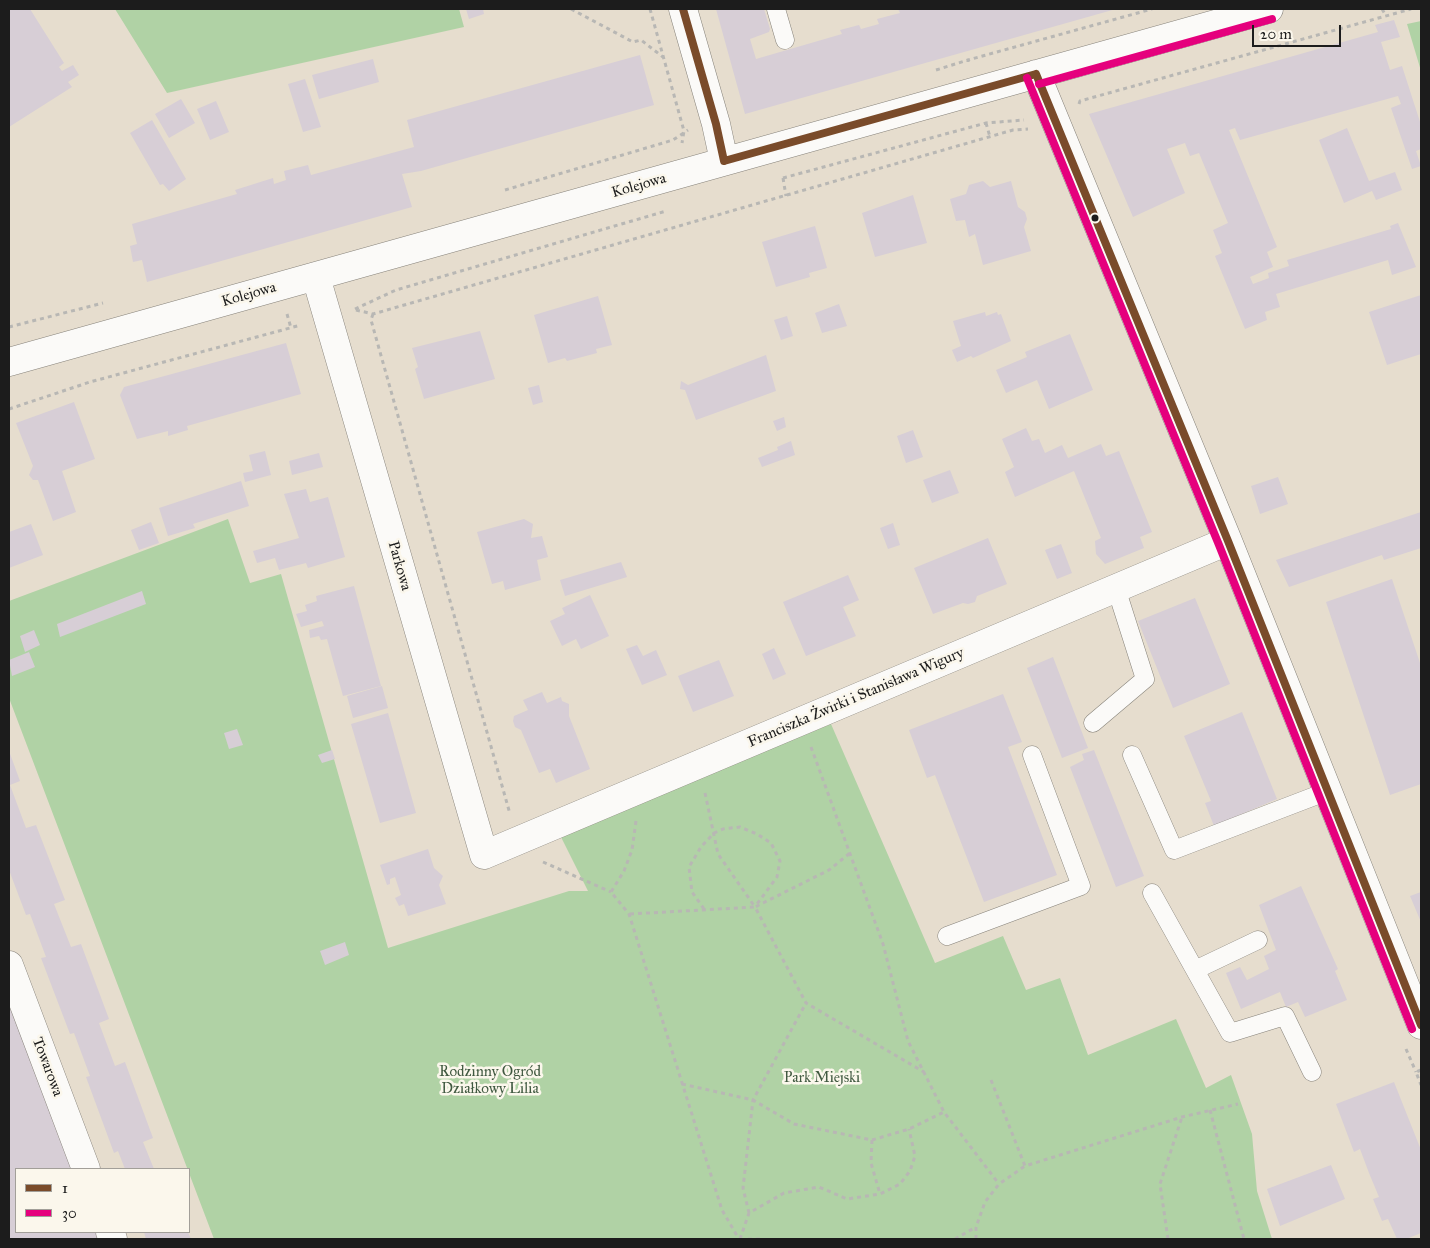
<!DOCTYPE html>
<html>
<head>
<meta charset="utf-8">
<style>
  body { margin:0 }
  #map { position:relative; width:1430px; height:1248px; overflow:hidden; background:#e6ddce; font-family:"IM FELL Great Primer",serif }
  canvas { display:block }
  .frame { position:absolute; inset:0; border:10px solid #1c1c1c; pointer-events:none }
  .legend { position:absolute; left:15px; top:1168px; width:175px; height:65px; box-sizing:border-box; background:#fbf7ec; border:1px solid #a29f99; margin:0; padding:6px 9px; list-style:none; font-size:15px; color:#1c1c1c }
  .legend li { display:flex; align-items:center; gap:10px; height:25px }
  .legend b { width:25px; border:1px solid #a29f99 }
  .scale { position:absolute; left:1252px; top:25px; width:89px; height:22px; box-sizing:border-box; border:2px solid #1c1c1c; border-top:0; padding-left:6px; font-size:15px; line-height:18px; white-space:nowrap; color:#1c1c1c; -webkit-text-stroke:4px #fbf7ec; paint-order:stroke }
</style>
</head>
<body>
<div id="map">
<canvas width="1430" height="1248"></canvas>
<div class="frame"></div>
<ul class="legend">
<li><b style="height:6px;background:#7a4b2a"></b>1</li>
<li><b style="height:6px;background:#e5007d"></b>30</li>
</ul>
<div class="scale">20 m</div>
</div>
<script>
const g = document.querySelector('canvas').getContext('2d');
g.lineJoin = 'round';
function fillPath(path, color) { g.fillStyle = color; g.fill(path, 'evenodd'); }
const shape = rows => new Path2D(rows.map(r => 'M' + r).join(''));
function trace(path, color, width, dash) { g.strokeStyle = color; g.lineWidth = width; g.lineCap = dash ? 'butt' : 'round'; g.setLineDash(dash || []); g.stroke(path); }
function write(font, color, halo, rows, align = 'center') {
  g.font = font + ' "IM FELL Great Primer",serif'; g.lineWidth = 5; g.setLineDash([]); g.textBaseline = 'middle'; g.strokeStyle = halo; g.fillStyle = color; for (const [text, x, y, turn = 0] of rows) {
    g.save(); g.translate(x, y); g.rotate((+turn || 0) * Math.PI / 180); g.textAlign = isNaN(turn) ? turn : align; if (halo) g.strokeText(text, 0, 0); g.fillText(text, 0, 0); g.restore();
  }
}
fillPath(shape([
  [115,9,459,9,464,27,167,93],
  [1421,21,1421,71,1407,24],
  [228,519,250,583,281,574,388,948,569,891,588,891,560,835,831,724,935,963,1003,936,1026,990,1060,978,1088,1055,1176,1019,1206,1088,1231,1075,1252,1134,1257,1191,1272,1239,214,1239,9,698,9,601]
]), '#b0d2a5');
fillPath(shape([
  [9,9,30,9,64,63,59,67,62,71,73,65,79,75,68,82,72,87,9,127],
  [466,9,483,9,484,14,469,19],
  [716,9,764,9,770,29,769,32,750,39,756,59,842,34,840,30,859,25,861,29,879,24,877,19,900,13,898,9,1116,9,745,114],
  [1394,20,1400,37,1381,42,1390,70,1402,66,1421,125,1421,149,1416,151,1421,166,1412,169,1391,108,1401,104,1398,96,1240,140,1235,128,1229,130,1277,247,1267,252,1273,267,1250,277,1253,284,1269,278,1268,273,1289,266,1287,260,1391,229,1390,226,1398,223,1416,267,1392,275,1388,260,1276,294,1280,307,1265,312,1267,320,1245,329,1215,256,1222,253,1213,230,1228,223,1199,153,1190,156,1185,143,1167,149,1185,193,1133,217,1089,114,1378,32,1375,25],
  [640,55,654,105,421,171,402,174,412,207,147,282,142,260,133,262,130,246,137,244,132,224,237,194,235,190,273,178,274,184,286,180,284,171,308,165,311,175,414,147,407,120],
  [373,59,379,82,319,99,312,75],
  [305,79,321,127,303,132,288,84],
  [181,99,195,123,169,138,155,114],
  [216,101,229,132,210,140,197,109],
  [152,120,186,179,169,191,163,184,160,185,130,133],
  [1347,128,1369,181,1395,172,1402,190,1376,200,1372,191,1344,203,1319,140],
  [983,181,990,187,1011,181,1018,207,1025,212,1027,219,1024,227,1031,251,983,265,975,234,969,237,965,220,956,221,950,199,966,194,969,185],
  [913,195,927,243,875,257,862,213],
  [815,226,827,268,809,273,810,277,776,287,762,242],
  [1421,295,1421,354,1387,365,1369,312],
  [598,296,612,345,596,349,597,353,567,361,565,358,548,363,534,315],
  [839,304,847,326,822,333,815,313],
  [985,312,986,316,997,312,998,315,1001,314,1011,341,973,358,971,356,957,362,952,350,961,346,953,321],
  [787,316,793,336,781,340,774,320],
  [480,331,495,379,424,399,415,369,418,367,412,348],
  [1070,334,1093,390,1049,409,1037,380,1006,393,996,370,1027,357,1025,352],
  [286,343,301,394,187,426,188,430,168,436,168,431,137,439,120,395,124,387],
  [766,355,776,391,696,420,685,390,680,389,681,381,688,385],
  [539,385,543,402,533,405,528,388],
  [74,402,95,459,62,471,76,512,53,521,38,480,33,480,29,475,33,466,16,423],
  [784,417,786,427,777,431,773,421],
  [1026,428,1032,441,1039,439,1045,453,1062,445,1068,458,1101,444,1106,456,1119,451,1152,532,1140,537,1144,548,1105,564,1096,554,1095,541,1101,538,1074,471,1015,497,1005,472,1014,467,1002,439],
  [913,430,923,457,906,463,897,436],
  [791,441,795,455,762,467,758,458,778,450,777,447],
  [265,451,271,475,245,482,243,473,253,471,249,455],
  [319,453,323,467,292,475,289,461],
  [950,470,959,493,932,503,923,480],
  [1278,477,1288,504,1260,514,1251,486],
  [241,481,249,506,193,524,195,528,168,536,159,508],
  [306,489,310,502,328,497,345,557,308,568,306,563,279,570,275,558,257,563,253,551,299,538,284,494],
  [1421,512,1421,548,1384,560,1382,555,1289,587,1276,560],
  [524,519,533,524,531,538,542,536,548,557,537,560,541,580,505,590,503,581,492,584,477,532],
  [151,522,159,543,139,550,131,530],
  [893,523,900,545,888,549,880,528],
  [31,524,43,555,9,568,9,532],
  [988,538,1007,584,977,596,975,602,968,604,963,603,933,614,914,568],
  [1061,544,1072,573,1057,579,1045,550],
  [621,562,627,577,565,596,560,580],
  [848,575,859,600,843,607,856,636,806,656,783,602],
  [1392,579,1421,666,1421,784,1390,795,1326,602],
  [354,586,381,686,343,696,327,639,321,640,319,636,310,638,309,630,324,626,322,621,301,627,296,614,307,611,305,605,317,601,316,596],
  [142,591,146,604,60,637,57,624],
  [590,595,609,636,581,649,576,639,562,646,550,621,565,614,562,608],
  [1195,598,1230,684,1173,708,1138,621],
  [34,630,40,645,25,652,20,636],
  [637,645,643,656,656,650,667,675,642,685,626,649],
  [774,648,786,674,773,680,762,654],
  [29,652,35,667,12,676,9,660],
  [1053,657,1088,748,1062,758,1027,668],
  [719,660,734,696,693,712,678,676],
  [382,686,388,708,353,718,347,696],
  [542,692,547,703,561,697,562,701,569,704,569,716,590,769,556,783,550,769,539,773,521,730,515,727,513,721,514,716,528,710,523,700],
  [1003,694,1022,742,1008,747,1057,875,984,902,935,775,927,778,909,730],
  [1242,712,1277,799,1214,826,1205,803,1211,801,1184,736],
  [388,713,416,813,380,823,351,724],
  [237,729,243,745,229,749,224,733],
  [332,750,335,759,322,763,318,755],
  [1094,750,1144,876,1116,887,1070,767,1084,760,1082,754],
  [9,751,20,781,10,785,26,828,36,825,65,900,54,904,71,947,81,944,109,1019,99,1023,115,1066,125,1062,153,1138,143,1142,154,1169,125,1169,118,1151,114,1153,86,1077,90,1076,74,1033,70,1034,41,958,46,957,30,914,26,915,9,870],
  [428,849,434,868,443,876,439,885,446,904,408,916,404,904,399,906,395,898,401,895,395,877,390,879,390,884,387,885,380,865],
  [1301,886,1338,969,1335,971,1347,1000,1305,1017,1298,1002,1286,1007,1280,992,1241,1009,1226,973,1240,967,1247,980,1269,969,1264,956,1276,950,1259,905],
  [1421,892,1421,922,1410,896],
  [345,942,349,955,325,965,320,951],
  [9,987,76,1169,16,1169,16,1232,99,1232,102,1239,9,1239],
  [1394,1082,1421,1150,1421,1233,1406,1239,1397,1239,1388,1219,1382,1221,1373,1199,1379,1197,1369,1173,1360,1149,1354,1152,1336,1104],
  [1331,1165,1345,1199,1280,1226,1267,1189],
  [144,1232,188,1232,191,1239,146,1239]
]), '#d7ced6');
const service = shape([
  [776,9,785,40],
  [1093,723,1145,679,1116,588],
  [1132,755,1174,850,1328,791],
  [1152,893,1230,1033,1285,1016,1312,1072],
  [947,936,1081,886,1032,755],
  [1195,970,1258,940]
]);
const minor = shape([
  [683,9,716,124,724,161],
  [1036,74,1228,541,1421,1025],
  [316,277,484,855,1228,541],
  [9,362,1269,9],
  [9,965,86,1169],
  [110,1232,113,1239]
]);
trace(service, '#87837b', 19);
trace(minor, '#87837b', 29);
trace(shape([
  [571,9,633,42,641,40,663,57],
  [650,9,684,131,682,143],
  [1382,9,1385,14],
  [968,62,968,60,1152,9],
  [936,70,968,60],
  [1079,104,1080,101,1411,9],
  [986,123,990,137],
  [783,178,986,123,1024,120],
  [783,178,786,196],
  [505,190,673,140,688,130],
  [355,309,396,290,666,211],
  [356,310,373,314,1013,130,1028,129],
  [287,314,291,328],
  [373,314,371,320,510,814],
  [9,327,103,303],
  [9,409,90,382,301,325],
  [811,747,883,944,908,1041,944,1112],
  [705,793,718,854,755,907,829,870,850,853],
  [636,821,632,850,624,871,611,892,629,914,722,1210,739,1239],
  [543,862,611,892],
  [704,909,692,892,689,867,701,847,714,833,723,829,740,827,757,834,771,843,780,861,777,877,757,904],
  [630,914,755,907,806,1003,924,1072],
  [1406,1049,1416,1072],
  [1421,1070,1416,1072,1421,1085],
  [991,1080,1025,1166,1182,1117,1238,1104],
  [682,1084,753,1100,794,1124,872,1140,909,1129,944,1112,999,1184],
  [1210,1110,1244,1239],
  [872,1140,871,1163,880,1194],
  [749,1213,743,1188,753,1100,806,1003],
  [740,1239,749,1213,784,1193,819,1187,847,1199,880,1194,900,1184,910,1171,915,1156,909,1129],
  [748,1239,762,1239],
  [955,1239,976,1227],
  [976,1239,976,1227,985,1202,999,1184,1025,1166],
  [1168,1239,1160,1184,1182,1117]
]), '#b8b7b4', 3, [4, 4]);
trace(service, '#fbfaf8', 18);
trace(minor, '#fbfaf8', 28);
trace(shape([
  [683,9,716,124,724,161],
  [1036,74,1228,541,1421,1025],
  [724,161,1036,74]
]), '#7a4b2a', 8);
trace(shape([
  [1027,78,1219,545,1412,1029],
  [1039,84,1272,19]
]), '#e5007d', 8);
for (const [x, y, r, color] of [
  [1095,218,4.5,"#1c1c1c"]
]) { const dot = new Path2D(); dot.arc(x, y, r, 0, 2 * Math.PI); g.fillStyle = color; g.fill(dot); trace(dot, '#fbf7ec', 2); }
write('15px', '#1c1c1c', '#fbf7ec', [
  ["Kolejowa",639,186,-16],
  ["Kolejowa",249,295,-16],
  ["Parkowa",399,566,74],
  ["Franciszka Żwirki i Stanisława Wigury",856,698,-23],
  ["Towarowa",47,1067,69]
]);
write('15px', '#405940', '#fbf7ec', [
  ["Rodzinny Ogród",490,1072],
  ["Działkowy Lilia",490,1089],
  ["Park Miejski",822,1078]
]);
</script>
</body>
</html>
